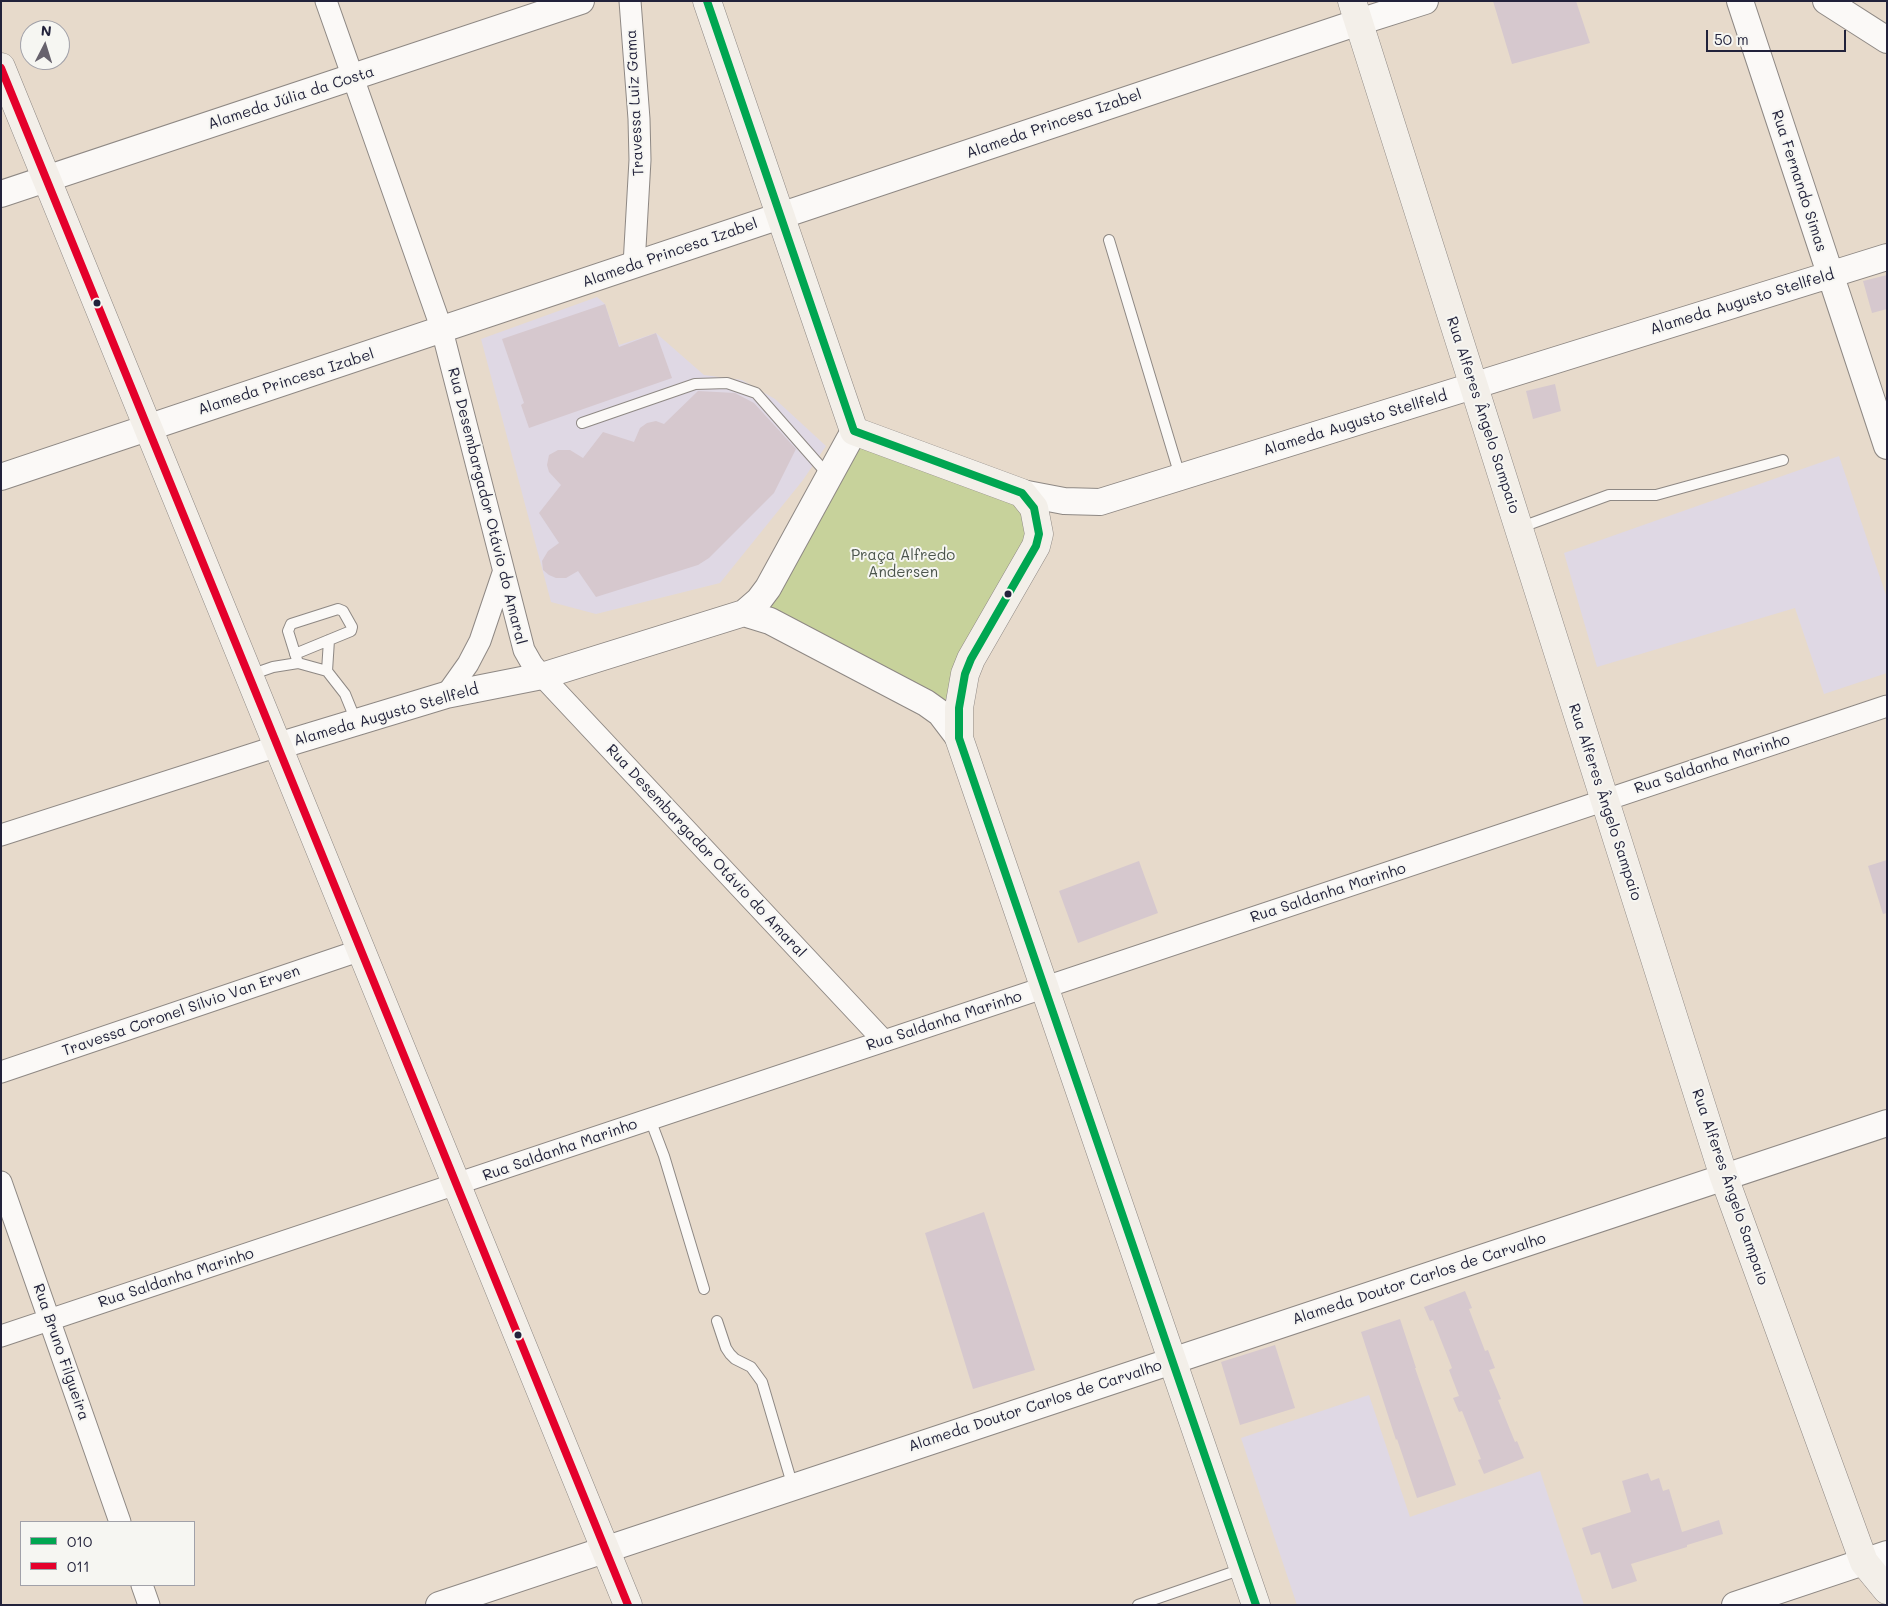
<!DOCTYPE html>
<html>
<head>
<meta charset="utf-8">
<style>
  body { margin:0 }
  #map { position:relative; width:1888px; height:1606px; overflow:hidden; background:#e7dacb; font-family:Mali,sans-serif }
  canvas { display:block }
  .frame { position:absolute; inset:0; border:2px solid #22223b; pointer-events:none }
  .legend { position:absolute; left:20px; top:1521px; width:175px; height:65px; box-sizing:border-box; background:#f6f6f2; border:1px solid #a1a1a9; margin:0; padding:6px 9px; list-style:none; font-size:15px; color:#22223b }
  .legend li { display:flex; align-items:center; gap:10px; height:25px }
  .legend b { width:25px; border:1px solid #a1a1a9 }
  .north { position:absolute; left:20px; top:20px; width:50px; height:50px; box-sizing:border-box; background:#f6f6f2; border:1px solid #a1a1a9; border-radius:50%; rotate:5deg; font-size:14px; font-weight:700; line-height:20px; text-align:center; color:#22223b }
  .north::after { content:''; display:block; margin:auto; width:18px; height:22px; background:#67626d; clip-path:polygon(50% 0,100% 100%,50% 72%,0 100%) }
  .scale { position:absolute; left:1706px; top:30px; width:140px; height:22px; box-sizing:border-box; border:2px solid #22223b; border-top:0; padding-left:6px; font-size:15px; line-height:18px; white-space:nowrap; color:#22223b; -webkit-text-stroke:4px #f6f6f2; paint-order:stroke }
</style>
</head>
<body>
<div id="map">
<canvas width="1888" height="1606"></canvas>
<div class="frame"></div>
<ul class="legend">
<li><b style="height:6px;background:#00a651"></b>010</li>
<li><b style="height:6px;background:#e4002b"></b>011</li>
</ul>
<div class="north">N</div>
<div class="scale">50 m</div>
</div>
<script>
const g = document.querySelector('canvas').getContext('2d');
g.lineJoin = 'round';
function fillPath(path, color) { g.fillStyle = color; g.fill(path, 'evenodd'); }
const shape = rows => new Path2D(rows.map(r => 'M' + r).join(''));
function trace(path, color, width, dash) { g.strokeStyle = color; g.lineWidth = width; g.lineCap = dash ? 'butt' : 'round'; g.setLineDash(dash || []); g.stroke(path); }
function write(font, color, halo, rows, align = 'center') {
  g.font = font + ' Mali,sans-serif'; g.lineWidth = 4; g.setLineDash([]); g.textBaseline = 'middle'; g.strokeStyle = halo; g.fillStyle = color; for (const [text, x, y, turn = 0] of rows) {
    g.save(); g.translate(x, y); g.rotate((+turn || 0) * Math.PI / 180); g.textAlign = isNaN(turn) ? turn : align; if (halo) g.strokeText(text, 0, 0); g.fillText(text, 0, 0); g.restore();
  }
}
fillPath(shape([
  [597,297,605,304,619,345,656,333,704,375,742,380,775,399,826,446,803,480,720,583,596,614,551,602,481,339],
  [1839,456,1887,598,1887,673,1824,694,1795,608,1597,667,1564,553],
  [1369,1395,1410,1517,1540,1471,1584,1605,1297,1605,1241,1438]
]), '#dfd8e4');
fillPath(shape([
  [854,431,1022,493,1037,522,971,659,959,738,759,600]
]), '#c7d29b');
fillPath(shape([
  [1493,1,1576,1,1590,43,1512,64],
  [1887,275,1887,309,1872,313,1863,281],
  [605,304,619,347,656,333,672,378,529,428,521,405,524,403,502,339],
  [1555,384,1561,411,1533,419,1526,391],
  [698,391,735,393,754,403,796,449,774,493,709,558,698,565,596,597,578,571,566,578,556,578,549,575,543,570,542,561,548,551,559,543,539,513,561,485,549,472,547,465,549,455,558,450,570,450,583,458,603,432,634,442,640,428,647,423,656,421,664,424],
  [1887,860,1887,913,1883,914,1868,866],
  [1139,861,1158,913,1078,943,1059,891],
  [984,1212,1035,1370,973,1389,925,1233],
  [1465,1291,1472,1308,1469,1309,1485,1351,1488,1350,1495,1368,1489,1370,1501,1399,1498,1400,1515,1442,1517,1441,1524,1458,1484,1474,1478,1460,1481,1459,1462,1411,1459,1412,1453,1398,1459,1396,1449,1370,1452,1368,1433,1320,1430,1321,1424,1307],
  [1400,1319,1416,1368,1415,1368,1456,1485,1417,1498,1397,1439,1396,1440,1361,1332],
  [1275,1345,1295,1408,1240,1425,1221,1362],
  [1648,1473,1651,1481,1659,1478,1663,1491,1669,1489,1682,1532,1719,1520,1723,1534,1687,1545,1687,1547,1631,1564,1637,1581,1612,1589,1600,1552,1591,1555,1582,1528,1631,1512,1622,1481]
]), '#d6c8ce');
const service = shape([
  [1109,240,1180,476],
  [582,423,695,384,727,383,756,393,829,476],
  [1519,528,1609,495,1656,495,1783,460],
  [295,654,351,631,352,627,343,611,338,609,291,624,288,631,298,663],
  [327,671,329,640],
  [250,675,273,667,298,663,327,671,345,694,356,721],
  [650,1119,664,1156,704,1289],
  [717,1321,726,1348,730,1354,735,1359,751,1367,762,1382,793,1487],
  [1138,1605,1242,1569]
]);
const minor = shape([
  [326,1,442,330,524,650,532,664,542,676,884,1041],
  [630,1,639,119,640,160,634,265],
  [446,695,468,664,480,641,503,573],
  [1,835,278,746],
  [1,1072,361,950],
  [1,1182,120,1522],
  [1,1336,1887,706],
  [142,1585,149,1605]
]);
const tertiary = shape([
  [1740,1,1887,446],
  [1826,1,1887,40],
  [1,194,581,1],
  [1,477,1359,22,1425,1],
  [1022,493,1064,501,1100,502,1887,257],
  [744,613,770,621,926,703,940,713,959,738],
  [278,746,446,695,542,676,744,613,759,600,768,588,854,431],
  [439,1605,1887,1123],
  [1735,1605,1887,1554]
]);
const secondary = shape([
  [707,1,854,431,1022,493,1034,508,1039,534,1036,546,971,659,965,674,959,708,959,738,1256,1605],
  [1352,1,1724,1177,1864,1562,1887,1590],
  [1,67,628,1605]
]);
trace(service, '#8e8884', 12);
trace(minor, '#8e8884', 23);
trace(tertiary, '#8e8884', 28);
trace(secondary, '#8e8884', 29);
trace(service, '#fbf9f7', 10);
trace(minor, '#fbf9f7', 21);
trace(tertiary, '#fbf9f7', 26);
trace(secondary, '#f3efe9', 28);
trace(shape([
  [707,1,854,431,1022,493,1034,508,1039,534,1036,546,971,659,965,674,959,708,959,738,1256,1605]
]), '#00a651', 8);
trace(shape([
  [1,68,628,1605]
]), '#e4002b', 8);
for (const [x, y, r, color] of [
  [97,303,4.5,"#22223b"],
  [1008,594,4.5,"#22223b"],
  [518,1335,4.5,"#22223b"]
]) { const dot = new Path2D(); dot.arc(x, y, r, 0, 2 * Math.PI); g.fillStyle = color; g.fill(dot); trace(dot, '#f6f6f2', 2); }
write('15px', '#22223b', '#f6f6f2', [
  ["Alameda Júlia da Costa",291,98,-18],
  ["Travessa Luiz Gama",635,103,-93],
  ["Alameda Princesa Izabel",1054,124,-19],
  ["Rua Fernando Simas",1799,181,72],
  ["Alameda Princesa Izabel",670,253,-19],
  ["Alameda Augusto Stellfeld",1742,302,-17],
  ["Alameda Princesa Izabel",286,382,-18],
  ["Rua Alferes Ângelo Sampaio",1483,415,72],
  ["Alameda Augusto Stellfeld",1355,423,-17],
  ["Rua Desembargador Otávio do Amaral",487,506,76],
  ["Alameda Augusto Stellfeld",386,715,-16],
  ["Rua Saldanha Marinho",1712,764,-18],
  ["Rua Alferes Ângelo Sampaio",1605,802,72],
  ["Rua Desembargador Otávio do Amaral",706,851,47],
  ["Rua Saldanha Marinho",1328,893,-18],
  ["Travessa Coronel Sílvio Van Erven",181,1011,-19],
  ["Rua Saldanha Marinho",944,1021,-18],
  ["Rua Saldanha Marinho",560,1150,-19],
  ["Rua Alferes Ângelo Sampaio",1730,1187,71],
  ["Rua Saldanha Marinho",176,1278,-18],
  ["Alameda Doutor Carlos de Carvalho",1419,1279,-18],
  ["Rua Bruno Filgueira",61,1352,71],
  ["Alameda Doutor Carlos de Carvalho",1035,1406,-18]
]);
write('15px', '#4b554c', '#f6f6f2', [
  ["Praça Alfredo",903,555],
  ["Andersen",903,572]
]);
</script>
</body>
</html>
